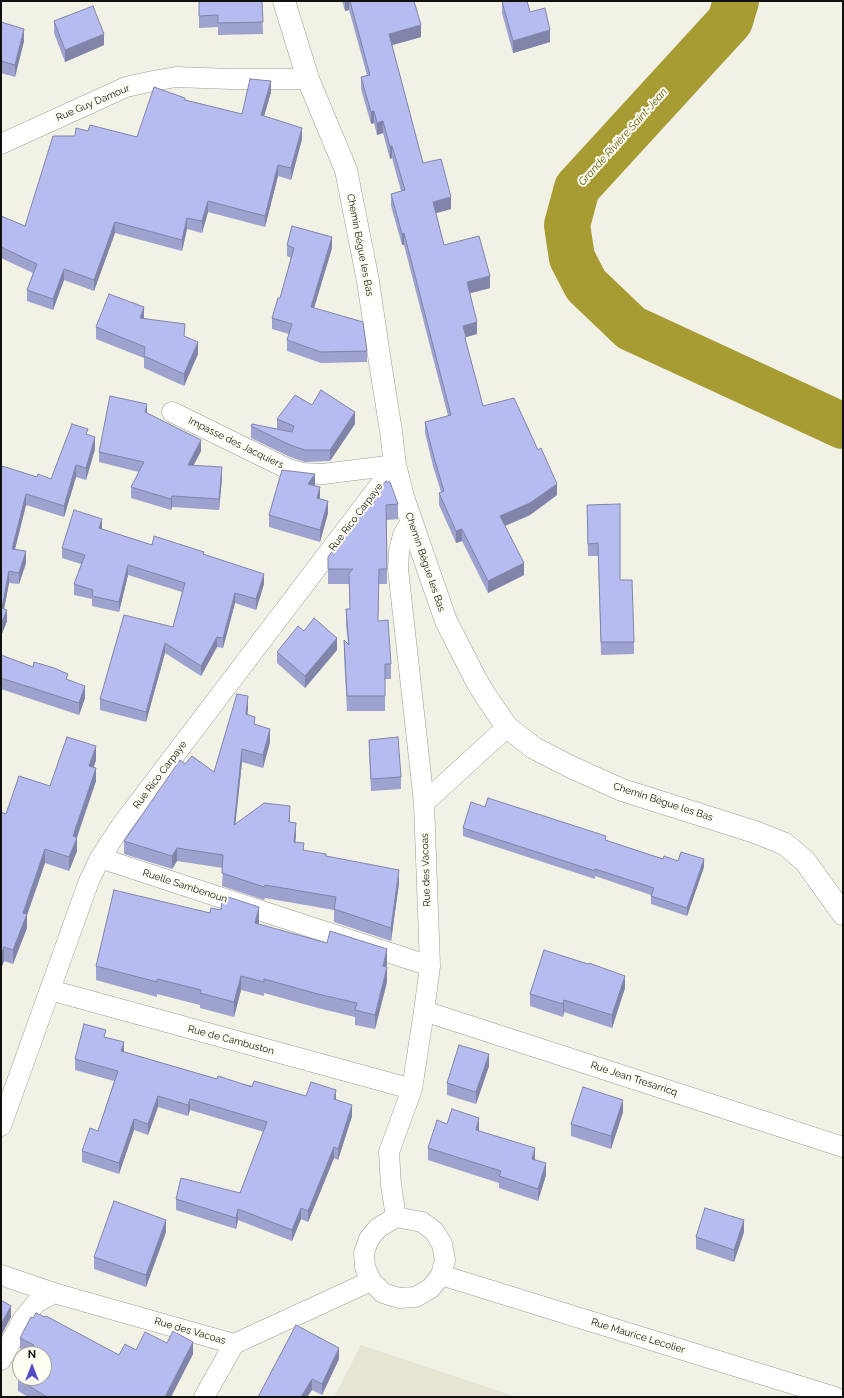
<!DOCTYPE html>
<html>
<head>
<meta charset="utf-8">
<style>
  body { margin:0 }
  #map { position:relative; width:844px; height:1398px; overflow:hidden; background:#f1f1e6; font-family:Raleway,sans-serif }
  canvas { display:block }
  .frame { position:absolute; inset:0; border:2px solid #11110e; pointer-events:none }
  .north { position:absolute; left:12px; top:1346px; width:40px; height:40px; box-sizing:border-box; background:#fffef3; border:1px solid #a09f97; border-radius:50%; rotate:0deg; font-size:11px; font-weight:700; line-height:16px; text-align:center; color:#11110e }
  .north::after { content:''; display:block; margin:auto; width:14px; height:18px; background:#524bc2; clip-path:polygon(50% 0,100% 100%,50% 72%,0 100%) }
</style>
</head>
<body>
<div id="map">
<canvas width="844" height="1398"></canvas>
<div class="frame"></div>
<div class="north">N</div>
</div>
<script>
const g = document.querySelector('canvas').getContext('2d');
g.lineJoin = 'round';
function fillPath(path, color) { g.fillStyle = color; g.fill(path, 'evenodd'); }
const shape = rows => new Path2D(rows.map(r => 'M' + r).join(''));
function trace(path, color, width, dash) { g.strokeStyle = color; g.lineWidth = width; g.lineCap = dash ? 'butt' : 'round'; g.setLineDash(dash || []); g.stroke(path); }
function write(font, color, halo, rows, align = 'center') {
  g.font = font + ' Raleway,sans-serif'; g.lineWidth = 4; g.setLineDash([]); g.textBaseline = 'middle'; g.strokeStyle = halo; g.fillStyle = color; for (const [text, x, y, turn = 0] of rows) {
    g.save(); g.translate(x, y); g.rotate((+turn || 0) * Math.PI / 180); g.textAlign = isNaN(turn) ? turn : align; if (halo) g.strokeText(text, 0, 0); g.fillText(text, 0, 0); g.restore();
  }
}
fillPath(shape([
  [361,1345,517,1397,334,1397]
]), '#e6e5d3');
trace(shape([
  [736,1,730,21,577,188,567,225,572,258,586,285,631,328,843,426]
]), '#a79b33', 46);
const street = shape([
  [1,144,126,87,153,81,176,77,230,79,308,79],
  [172,412,286,468,303,473,323,474,395,465],
  [424,803,507,727],
  [100,858,430,966],
  [50,990,412,1089],
  [424,1011,843,1147],
  [1,1126,89,881,100,858,123,823,395,465],
  [396,1217,391,1185,389,1152,412,1089,424,1011,430,966,424,803,398,569,399,551,403,535,411,522],
  [396,1217,422,1222,434,1231,442,1244,445,1260,441,1275,431,1288,416,1297,399,1298,383,1293,371,1281,365,1267,364,1253,369,1239,378,1228,396,1217],
  [1,1275,54,1293,234,1344,371,1281],
  [441,1275,835,1397],
  [1,1360,23,1319,36,1303,54,1293],
  [204,1397,234,1344]
]);
const secondary = shape([
  [284,1,308,79,346,170,368,281,380,362,391,431,395,465,403,497,446,621,476,680,487,698,507,727,534,748,571,767,622,790,755,832,785,844,805,861,843,914]
]);
trace(street, '#9d9c92', 21);
trace(secondary, '#9d9c92', 23);
trace(street, '#fff', 20);
trace(secondary, '#fff', 22);
fillPath(shape([
  [199,1,262,1,263,34,218,35,218,27,199,28],
  [342,1,414,1,421,37,392,45,423,163,451,209,436,213,444,245,490,288,470,293,477,334,466,337,466,342,483,406,557,495,530,515,505,526,524,575,488,593,462,541,456,543,439,505,439,493,441,492,433,466,425,433,425,422,448,416,404,245,402,245,391,206,391,194,401,191,392,158,390,159,383,133,377,135,374,123,371,124,361,89,361,77,367,75,349,10,345,11],
  [502,1,530,12,550,42,513,53,502,13],
  [54,21,104,45,65,62,54,33],
  [1,22,24,41,15,77,1,73],
  [271,92,264,116,302,139,291,180,278,176,265,227,208,212,202,233,187,229,182,251,115,233,94,291,64,280,53,310,27,301,27,290,33,273,1,258,1,216,25,226,75,136,88,131,137,137,185,100,242,114],
  [287,245,332,248,314,308,367,351,367,362,321,363,287,351,287,340,289,334,272,329,272,318,280,298,291,258,287,256],
  [144,318,185,336,198,354,184,386,144,368,144,358,96,339,96,327],
  [312,405,355,424,330,461,305,462,290,457,251,438,251,426,277,429,277,419],
  [147,413,201,451,193,466,222,478,219,510,172,507,171,510,131,498,131,487,139,472,99,462,99,452],
  [88,435,95,449,86,480,76,477,64,517,26,505,15,549,26,563,19,584,9,583,4,609,7,621,1,636,1,471,51,479],
  [386,482,398,504,398,519,387,520,387,584,379,584,378,621,391,664,391,679,385,679,385,711,347,711,344,655,344,640,348,644,346,624,346,609,350,609,349,584,328,584,328,557],
  [315,485,320,499,328,513,320,542,269,527,269,515],
  [587,505,620,580,634,642,634,654,601,655,598,556,588,556],
  [102,529,152,545,204,554,264,584,256,610,235,603,223,648,217,647,201,676,165,653,146,722,100,710,100,699,173,627,182,592,128,575,119,612,92,606,92,599,74,595,74,584,81,564,62,558,62,548],
  [304,631,337,650,305,688,277,663,277,652],
  [1,655,68,680,85,698,79,715,1,689],
  [248,709,247,715,270,742,263,768,242,762,235,824,290,819,290,822,296,836,295,842,304,850,326,856,399,883,391,941,334,922,334,910,265,898,264,900,222,886,223,868,177,861,172,869,124,854,124,841,185,764,214,772],
  [369,740,401,777,401,789,371,791,369,752],
  [96,760,94,767,96,781,77,838,77,851,69,871,45,863,27,915,27,928,13,964,4,961,1,969,1,812,6,814,50,786],
  [485,807,606,840,663,859,678,861,704,867,687,916,651,904,651,895,595,876,595,879,463,836,463,828],
  [210,913,259,922,258,924,387,964,386,967,387,982,375,1029,355,1025,355,1017,318,1008,264,993,264,996,241,990,234,1017,200,1008,200,1005,157,994,157,997,96,980,96,966],
  [588,964,625,988,612,1028,564,1012,563,1017,530,1006,530,994],
  [106,1037,124,1052,217,1079,306,1096,336,1100,352,1116,338,1160,334,1158,308,1222,301,1219,292,1241,238,1220,236,1229,176,1210,176,1199,240,1193,264,1132,190,1110,188,1116,158,1107,148,1135,134,1130,119,1174,82,1162,82,1151,98,1131,114,1081,75,1070,75,1059],
  [489,1066,476,1104,447,1095,447,1083],
  [623,1112,611,1149,571,1136,571,1124],
  [447,1124,479,1130,479,1131,535,1160,546,1175,538,1201,499,1188,499,1183,428,1160,428,1148],
  [166,1232,146,1287,94,1269,94,1257],
  [744,1232,734,1262,696,1249,696,1237],
  [20,1338,119,1355,136,1350,167,1343,193,1354,171,1397,28,1397,18,1391,18,1379,44,1354,29,1354,20,1349],
  [339,1359,322,1395,312,1390,307,1397,258,1397]
]), '#9da2ce');
fillPath(shape([
  [345,1,349,1,349,10,345,11],
  [421,25,421,37,389,46,389,34],
  [24,29,24,41,15,77,15,65],
  [550,30,550,42,513,53,513,41],
  [104,34,104,45,65,62,65,50],
  [271,81,271,92,261,127,261,115],
  [374,111,374,123,371,124,371,112],
  [383,121,383,133,377,135,377,123],
  [302,128,302,139,291,180,291,168],
  [392,146,392,158,390,159,390,147],
  [278,165,278,176,265,227,265,216],
  [451,197,451,209,433,214,433,202],
  [208,201,208,212,202,233,202,221],
  [187,218,187,229,182,251,182,240],
  [115,222,115,233,94,291,94,280],
  [404,233,404,245,402,245,402,234],
  [332,237,332,248,311,318,311,307],
  [64,269,64,280,53,310,53,299],
  [490,276,490,288,467,294,467,282],
  [144,307,144,319,140,318],
  [477,322,477,334,463,338,463,326],
  [198,342,198,354,184,386,184,374],
  [147,404,147,415,145,412],
  [355,412,355,424,330,461,330,450],
  [95,437,95,449,86,480,86,468],
  [201,440,201,451,188,476,188,465],
  [76,465,76,477,64,517,64,506],
  [222,467,222,478,219,510,219,499],
  [315,474,315,485,308,495,308,484],
  [557,484,557,495,530,515,500,528,500,516],
  [320,487,320,499,317,498],
  [26,494,26,505,12,561,12,549],
  [172,496,172,507,171,510,171,499],
  [328,501,328,513,320,542,320,530],
  [102,519,102,529,99,528],
  [462,529,462,541,456,543,456,531],
  [26,551,26,563,19,584,19,573],
  [524,563,524,575,488,593,488,581],
  [128,565,128,575,119,612,119,602],
  [9,571,9,583,2,620,2,608],
  [264,574,264,584,256,610,256,599],
  [235,593,235,603,223,648,223,638],
  [7,610,7,621,1,636,1,624],
  [217,637,217,647,201,676,201,666],
  [337,638,337,650,305,688,305,676],
  [165,643,165,653,146,722,146,712],
  [85,686,85,698,79,715,79,703],
  [248,696,248,709,246,727,246,714],
  [270,729,270,742,263,768,263,755],
  [96,746,96,760,89,779,89,766],
  [242,749,242,762,234,838,234,825],
  [96,768,96,781,75,842,77,838,77,851,69,871,69,857,73,836],
  [290,806,290,819,289,835,289,822],
  [296,823,296,836,294,855,294,842],
  [177,848,177,861,172,869,172,856],
  [45,849,45,863,27,915,27,928,13,964,13,950,23,913],
  [704,859,704,867,687,916,687,908],
  [399,870,399,883,391,941,391,928],
  [259,907,259,922,255,938,255,923],
  [4,947,4,961,1,969,1,955],
  [387,949,387,964,383,981,383,966],
  [387,967,387,982,375,1029,375,1015],
  [241,976,241,990,234,1017,234,1002],
  [625,976,625,988,612,1028,612,1015],
  [564,1000,564,1012,563,1017,563,1004],
  [124,1042,124,1053,121,1051],
  [489,1054,489,1066,476,1104,476,1092],
  [336,1090,336,1101,334,1099],
  [158,1096,158,1107,148,1135,148,1124],
  [190,1099,190,1110,188,1116,188,1105],
  [623,1100,623,1112,611,1149,611,1136],
  [352,1105,352,1116,338,1160,338,1149],
  [479,1118,479,1130,476,1142,476,1130],
  [134,1119,134,1130,119,1174,119,1163],
  [334,1147,334,1158,308,1222,308,1211],
  [535,1148,535,1161,532,1159],
  [546,1163,546,1175,538,1201,538,1189],
  [301,1208,301,1219,292,1241,292,1230],
  [238,1209,238,1220,236,1229,236,1218],
  [166,1220,166,1232,146,1287,146,1275],
  [744,1220,744,1232,734,1262,734,1250],
  [11,1306,11,1317,1,1336,1,1324],
  [193,1342,193,1354,171,1397,165,1397],
  [339,1348,339,1359,322,1395,322,1384],
  [312,1379,312,1390,307,1397,301,1397]
]), '#8084a8');
const building = shape([
  [199,1,262,1,263,22,218,23,218,15,199,16,199,1],
  [350,1,414,1,421,25,389,34,423,163,441,159,451,197,433,202,444,245,479,236,490,276,467,282,477,322,463,326,466,337,465,338,483,406,514,398,538,450,541,448,557,484,530,503,500,516,524,563,488,581,462,529,456,531,439,493,444,491,433,454,425,422,451,415,404,233,402,234,391,194,405,190,392,146,390,147,383,121,377,123,374,111,371,112,361,77,370,75,350,1],
  [502,1,527,1,530,12,545,8,550,30,513,41,502,1],
  [93,6,104,34,65,50,54,21,93,6],
  [1,22,24,29,15,65,1,61,1,22],
  [250,79,271,81,261,115,302,128,291,168,278,165,265,216,208,201,202,221,187,218,182,240,115,222,94,280,64,269,53,299,27,290,37,264,1,247,1,216,25,226,53,136,75,136,76,128,88,131,90,125,137,137,154,87,185,98,185,100,242,114,250,79],
  [292,226,332,237,311,307,363,322,367,351,321,352,287,340,292,324,272,318,278,298,280,298,294,248,287,245,292,226],
  [109,294,144,307,140,318,185,324,184,336,198,342,184,374,144,356,145,347,96,327,109,294],
  [321,390,355,412,330,450,305,450,290,445,251,426,252,424,292,432,294,426,277,419,295,395,312,405,321,390],
  [110,396,147,404,145,412,201,440,188,465,222,467,219,499,172,496,171,499,131,487,144,462,99,452,110,396],
  [72,424,88,429,86,434,95,437,86,468,76,465,64,506,26,494,12,549,26,551,19,573,9,571,2,608,7,610,1,624,1,471,2,466,37,477,38,474,51,479,72,424],
  [282,470,315,474,308,484,320,487,317,498,328,501,320,530,269,515,282,470],
  [386,481,386,482,390,482,398,504,386,505,387,569,379,569,378,621,388,620,391,664,385,664,385,696,347,696,344,640,349,645,346,609,350,609,349,573,353,569,328,569,328,557,386,481],
  [620,504,620,580,632,580,634,642,601,642,598,543,588,544,587,505,620,504],
  [74,510,102,519,99,528,152,545,154,536,204,552,203,554,264,574,256,599,235,593,223,638,217,637,201,666,165,643,146,712,100,699,124,615,173,627,185,583,128,565,119,602,92,596,93,590,74,584,85,555,62,548,74,510],
  [314,618,337,638,305,676,277,652,298,626,304,631,314,618],
  [1,655,33,667,34,662,54,668,68,674,66,679,85,686,79,703,1,678,1,655],
  [237,694,248,696,246,714,255,717,254,724,270,729,263,755,242,749,234,825,264,803,290,806,289,822,296,823,294,842,304,843,303,850,326,854,326,856,399,870,391,928,334,909,336,897,265,885,264,887,222,873,223,855,177,848,172,856,124,841,180,760,185,764,192,756,214,772,237,694],
  [67,737,96,746,89,766,96,768,73,836,77,838,69,857,45,849,23,913,27,914,13,950,4,947,1,955,1,812,6,814,19,776,50,786,67,737],
  [398,737,401,777,371,779,369,740,398,737],
  [488,798,606,836,605,840,663,859,664,856,678,861,681,852,704,859,687,908,651,896,654,888,595,869,595,871,463,828,471,802,485,807,488,798],
  [114,890,210,913,211,908,221,910,222,895,259,907,255,923,327,943,330,931,387,949,383,966,387,967,375,1015,355,1010,357,1003,318,994,264,979,264,982,241,976,234,1002,200,993,201,990,157,979,157,982,96,966,114,890],
  [544,950,588,964,589,963,625,976,612,1015,564,1000,563,1004,530,994,544,950],
  [84,1024,106,1030,104,1037,124,1042,121,1051,217,1079,218,1076,252,1087,254,1081,306,1096,311,1082,336,1090,334,1099,352,1105,338,1149,334,1147,308,1211,301,1208,292,1230,238,1209,236,1218,176,1199,181,1178,240,1193,267,1122,190,1099,188,1105,158,1096,148,1124,134,1119,119,1163,82,1151,90,1128,98,1131,118,1071,75,1059,84,1024],
  [459,1045,489,1054,476,1092,447,1083,459,1045],
  [583,1087,623,1100,611,1136,571,1124,583,1087],
  [452,1109,479,1118,476,1130,535,1148,532,1159,546,1163,538,1189,499,1176,501,1171,428,1148,437,1120,447,1124,452,1109],
  [114,1201,166,1220,146,1275,94,1257,114,1201],
  [705,1208,744,1220,734,1250,696,1237,705,1208],
  [1,1300,11,1306,1,1324,1,1300],
  [36,1313,45,1317,46,1316,119,1355,125,1344,136,1350,145,1332,167,1343,173,1331,193,1342,165,1397,47,1397,18,1379,20,1376,20,1378,44,1378,44,1354,30,1354,34,1345,20,1338,31,1317,33,1318,36,1313],
  [296,1325,339,1348,322,1384,312,1379,301,1397,258,1397,296,1325]
]);
fillPath(building, '#b7bcf0');
trace(building, '#8084a8', 1);
write('10px', '#11110e', '#fffef3', [
  ["Rue Guy Damour",93,103,-23],
  ["Chemin Bégue les Bas",360,245,79],
  ["Impasse des Jacquiers",236,443,26],
  ["Rue Rico Carpaye",356,517,-53],
  ["Chemin Bégue les Bas",425,562,71],
  ["Rue Rico Carpaye",160,775,-53],
  ["Chemin Bégue les Bas",663,802,18],
  ["Rue des Vacoas",426,870,-92],
  ["Ruelle Sambenoun",185,886,18],
  ["Rue de Cambuston",231,1040,15],
  ["Rue Jean Tresarricq",634,1079,18],
  ["Rue des Vacoas",190,1331,16],
  ["Rue Maurice Lecolier",638,1336,17]
]);
write('italic 11px', '#5f5606', '#fffef3', [
  ["Grande Rivière Saint-Jean",623,137,-48]
]);
</script>
</body>
</html>
